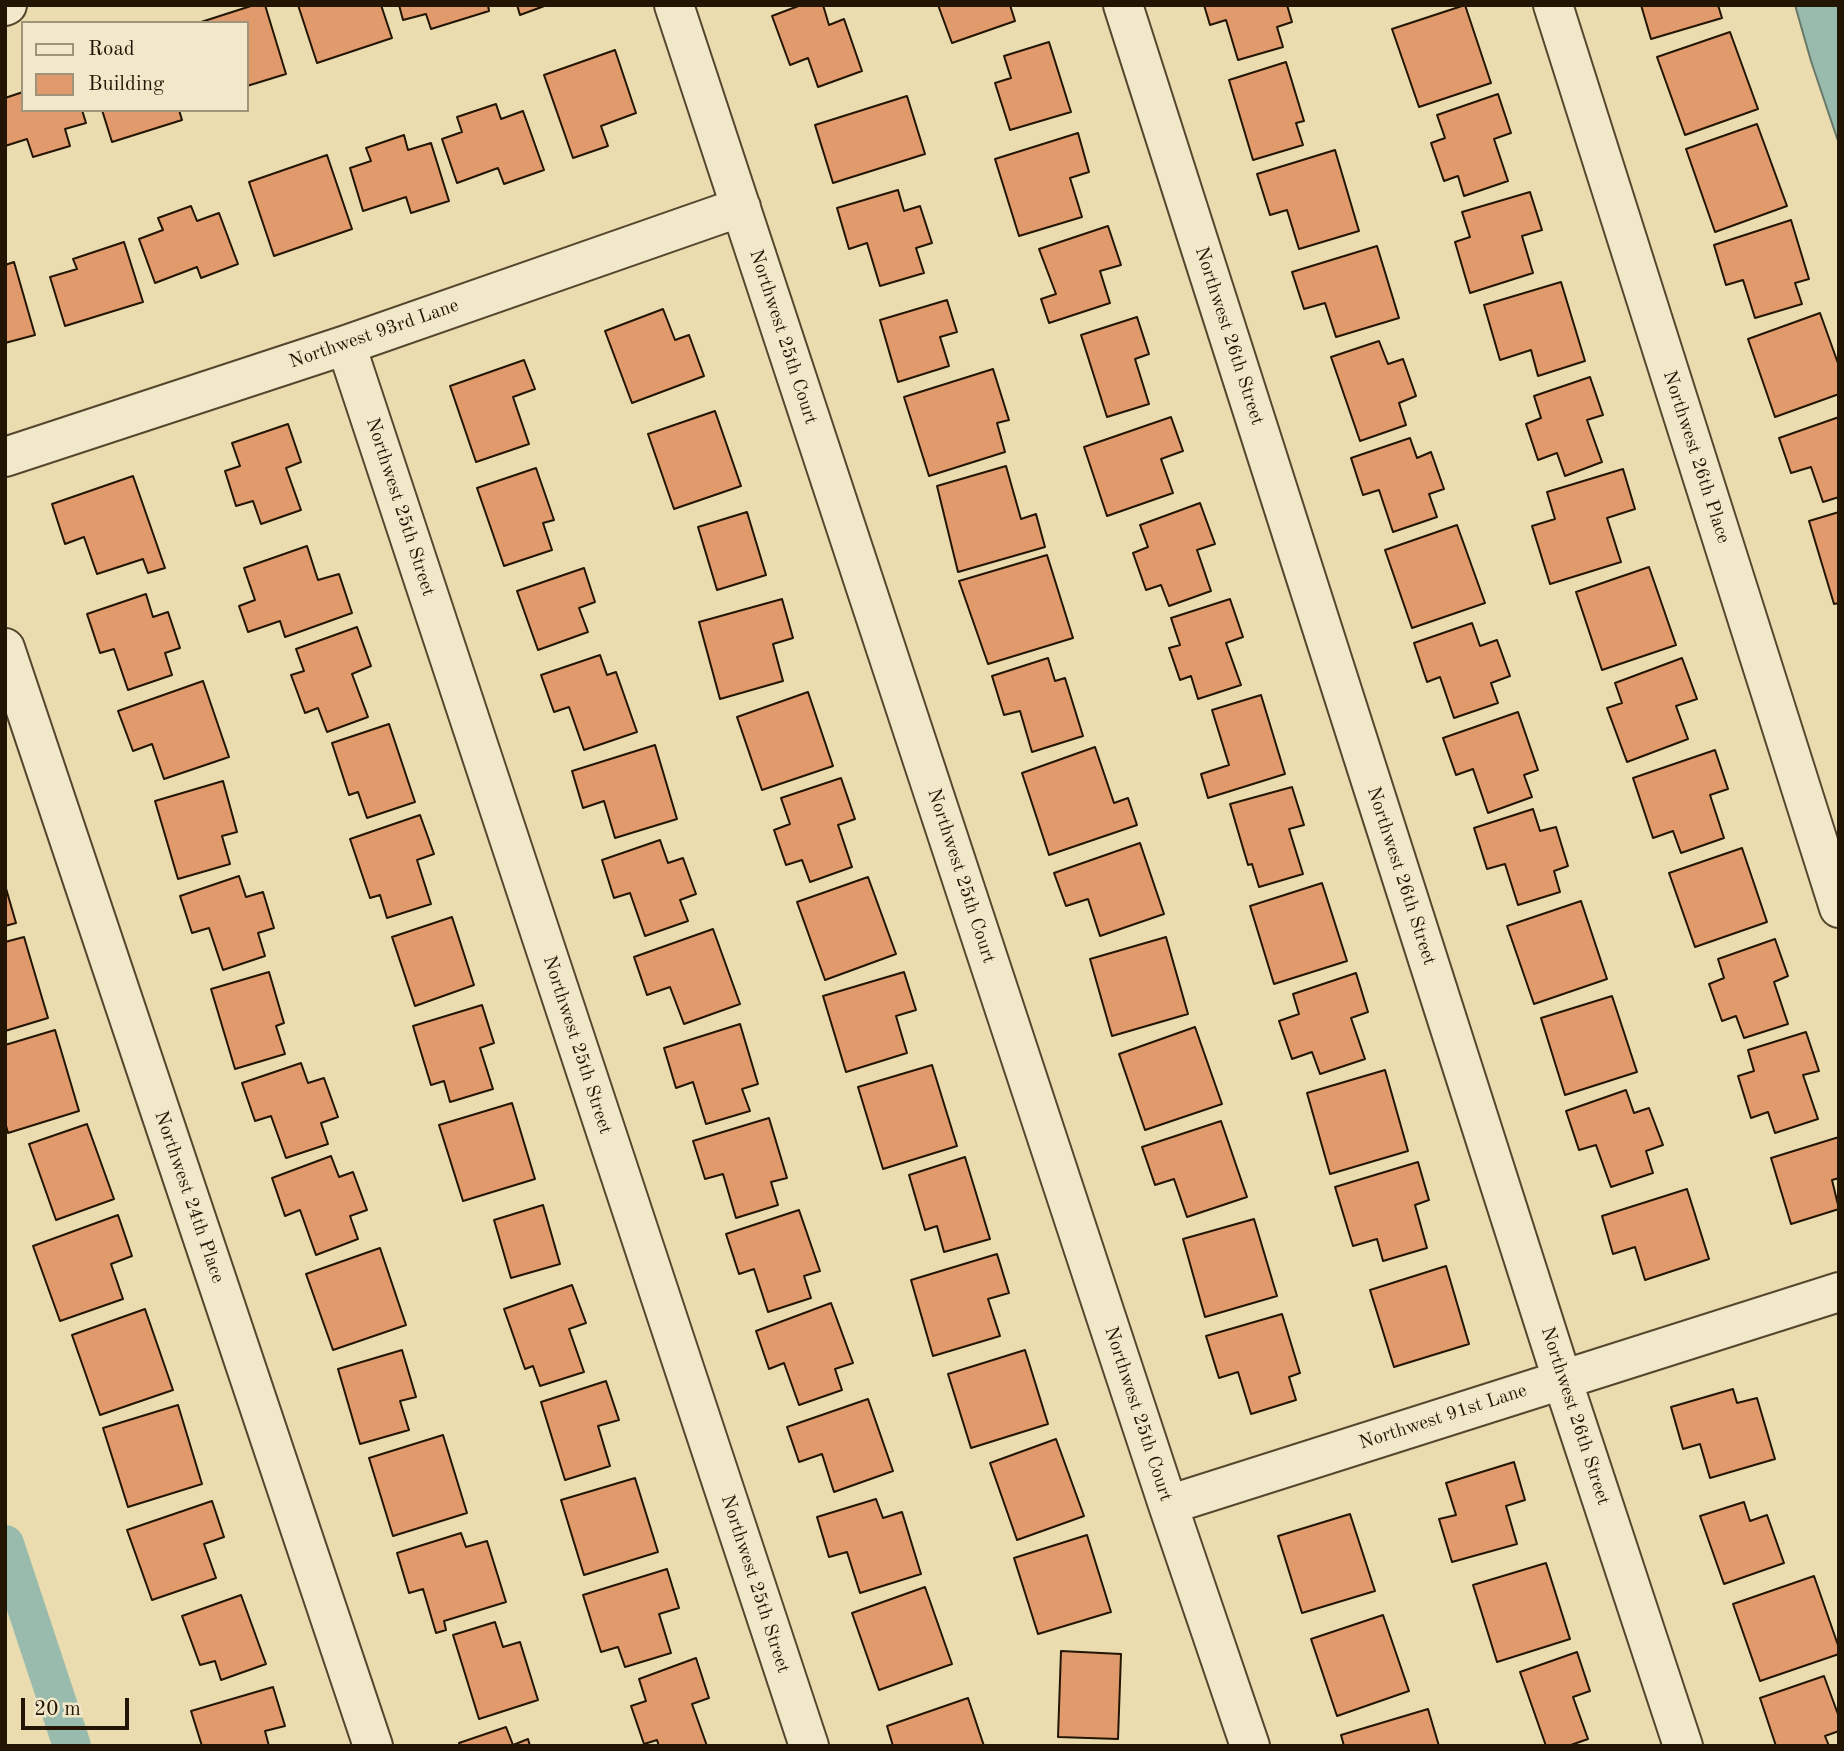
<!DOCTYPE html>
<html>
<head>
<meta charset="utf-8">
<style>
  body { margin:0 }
  #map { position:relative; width:1844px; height:1751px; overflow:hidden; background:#eadcae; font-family:"Old Standard TT",serif }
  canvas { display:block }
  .frame { position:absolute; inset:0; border:7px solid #231503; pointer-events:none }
  .legend { position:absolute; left:21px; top:21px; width:228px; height:91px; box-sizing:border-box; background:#f1e8ca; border:2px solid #9f947a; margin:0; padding:9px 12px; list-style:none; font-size:21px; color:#231503 }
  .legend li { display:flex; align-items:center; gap:14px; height:35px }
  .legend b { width:35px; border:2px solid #9f947a }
  .scale { position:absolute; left:21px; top:1698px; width:108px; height:32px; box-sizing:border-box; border:4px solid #231503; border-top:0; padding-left:9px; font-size:21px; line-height:24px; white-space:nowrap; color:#231503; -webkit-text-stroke:5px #f1e8ca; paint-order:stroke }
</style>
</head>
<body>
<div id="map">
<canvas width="1844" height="1751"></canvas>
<div class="frame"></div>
<ul class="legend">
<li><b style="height:9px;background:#f1e8ca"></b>Road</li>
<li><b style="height:19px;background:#e09a6b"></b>Building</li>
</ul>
<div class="scale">20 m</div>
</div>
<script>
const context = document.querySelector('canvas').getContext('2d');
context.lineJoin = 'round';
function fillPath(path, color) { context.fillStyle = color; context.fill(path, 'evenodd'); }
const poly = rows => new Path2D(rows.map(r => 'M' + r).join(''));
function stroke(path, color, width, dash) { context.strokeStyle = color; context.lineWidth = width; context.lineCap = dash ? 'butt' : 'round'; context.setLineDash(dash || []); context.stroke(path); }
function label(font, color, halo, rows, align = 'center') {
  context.font = font + ' "Old Standard TT",serif'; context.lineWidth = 5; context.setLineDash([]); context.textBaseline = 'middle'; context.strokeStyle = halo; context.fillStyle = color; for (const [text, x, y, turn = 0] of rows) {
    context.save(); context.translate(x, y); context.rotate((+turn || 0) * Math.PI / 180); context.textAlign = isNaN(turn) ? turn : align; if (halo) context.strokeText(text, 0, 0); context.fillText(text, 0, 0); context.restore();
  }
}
const water = poly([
  [1795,5,1839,5,1839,144,1811,61,1795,5]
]);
fillPath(water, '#98bbad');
stroke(water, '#697969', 2);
stroke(poly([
  [5,1544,72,1746]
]), '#98bbad', 38);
const building = poly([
  [254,5,265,5,286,74,247,86,247,23,198,23,254,5],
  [298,5,381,5,392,38,317,63,298,5],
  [399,5,488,5,489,11,431,29,426,14,403,20,399,5],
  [517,5,547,5,520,15,517,5],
  [801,5,823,5,829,25,844,19,862,71,818,87,808,58,790,65,772,16,801,5],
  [938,5,1010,5,1015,21,952,43,938,5],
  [1204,5,1287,5,1292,22,1277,27,1283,47,1238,60,1226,20,1210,25,1204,5],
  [1465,5,1491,83,1419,107,1392,29,1465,5],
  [1641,5,1718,5,1722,18,1651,39,1641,5],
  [1730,32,1758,109,1685,135,1657,57,1730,32],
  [1049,42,1071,112,1010,130,995,83,1011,78,1004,56,1049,42],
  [615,50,636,113,601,126,608,146,573,158,544,75,615,50],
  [1286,62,1304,121,1296,123,1303,145,1253,160,1229,80,1286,62],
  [23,92,23,110,82,110,86,123,65,129,70,146,33,157,27,139,5,146,5,98,23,92],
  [1498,94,1511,133,1494,139,1508,181,1464,196,1458,176,1444,181,1431,143,1445,138,1437,115,1498,94],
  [907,96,925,154,833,183,815,125,907,96],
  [496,104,501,119,523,111,544,170,504,184,498,168,457,183,442,139,462,132,457,117,496,104],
  [102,110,179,110,182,120,112,142,102,110],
  [1757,124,1787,206,1715,232,1686,149,1757,124],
  [1078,133,1089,172,1070,178,1082,217,1019,236,995,159,1078,133],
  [404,135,408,150,431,143,449,201,411,213,406,197,363,211,350,168,371,161,366,148,404,135],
  [1335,150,1359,231,1299,249,1287,210,1270,215,1257,174,1335,150],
  [327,155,352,229,274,256,249,182,327,155],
  [898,190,904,211,920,206,932,243,916,248,924,273,880,286,867,243,849,249,837,208,898,190],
  [1530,192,1542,230,1522,236,1533,273,1470,293,1455,242,1470,237,1462,212,1530,192],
  [191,206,197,221,219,213,238,264,201,278,197,267,155,283,139,239,163,230,158,218,191,206],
  [1791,220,1809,279,1795,283,1802,304,1755,318,1743,280,1726,285,1714,245,1791,220],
  [1108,226,1121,265,1100,271,1110,303,1049,323,1041,299,1056,294,1039,249,1108,226],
  [124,242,143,302,65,326,50,277,77,269,73,259,124,242],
  [1377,246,1399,318,1336,337,1325,303,1304,309,1292,272,1377,246],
  [14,262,35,335,5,343,5,265,14,262],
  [1561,282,1585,361,1538,376,1531,350,1500,360,1484,305,1561,282],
  [947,300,957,332,940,337,949,366,898,382,880,320,947,300],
  [663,309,675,340,689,335,704,376,632,403,605,331,663,309],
  [1820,313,1839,366,1839,394,1775,417,1748,339,1820,313],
  [1137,317,1149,354,1135,359,1149,404,1107,417,1081,335,1137,317],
  [1379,341,1388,364,1403,359,1416,396,1399,403,1406,425,1360,441,1331,357,1379,341],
  [524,360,535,389,513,397,529,444,476,462,450,386,524,360],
  [993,369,1009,420,997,423,1005,452,929,476,904,397,993,369],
  [1590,377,1603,415,1587,420,1602,462,1565,476,1557,453,1538,460,1526,424,1541,418,1534,396,1590,377],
  [715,411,741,486,674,509,648,434,715,411],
  [1171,417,1183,451,1161,459,1173,493,1107,516,1084,447,1171,417],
  [1839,417,1839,497,1823,502,1811,467,1791,473,1779,438,1839,417],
  [288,424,301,462,286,468,301,510,261,524,253,501,236,506,225,471,240,466,232,443,288,424],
  [1410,438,1417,458,1431,452,1444,489,1429,494,1437,517,1393,532,1379,490,1363,495,1351,458,1410,438],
  [1006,466,1021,519,1036,514,1045,547,958,572,937,486,1006,466],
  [536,468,554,520,543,523,552,550,504,566,477,488,536,468],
  [1623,469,1635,509,1607,518,1621,562,1550,584,1532,526,1555,519,1547,492,1623,469],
  [133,476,165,568,148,573,143,559,97,574,84,537,65,544,52,504,133,476],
  [1200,503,1215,544,1197,550,1211,591,1169,606,1161,585,1146,590,1133,553,1148,547,1140,525,1200,503],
  [747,512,766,575,717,590,698,527,747,512],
  [1839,512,1839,603,1834,604,1809,521,1839,512],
  [1457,525,1485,603,1412,628,1385,550,1457,525],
  [307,546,318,580,339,574,352,613,285,637,280,621,248,632,239,606,255,600,244,568,307,546],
  [1047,555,1073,638,988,664,959,581,1047,555],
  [1649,567,1676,645,1602,670,1576,592,1649,567],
  [584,568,595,602,579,608,588,632,538,650,517,591,584,568],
  [146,594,153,617,168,612,180,648,165,653,172,675,128,690,114,649,100,653,87,614,146,594],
  [782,599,793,638,773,644,783,681,720,699,699,622,782,599],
  [1230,599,1243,637,1226,643,1241,685,1198,699,1191,676,1180,680,1169,648,1180,645,1171,618,1230,599],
  [1472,623,1480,646,1497,640,1510,676,1491,683,1498,703,1454,718,1440,677,1427,682,1414,643,1472,623],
  [357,627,371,666,352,674,368,717,327,732,318,708,305,713,291,675,304,671,296,649,357,627],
  [600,655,607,675,616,672,637,732,584,750,569,707,554,712,541,675,600,655],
  [1048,658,1055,681,1065,678,1083,736,1032,752,1020,711,1004,715,992,676,1048,658],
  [1682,658,1697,699,1676,706,1688,739,1627,762,1607,708,1622,703,1615,683,1682,658],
  [203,681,229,757,164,779,152,744,133,751,118,711,203,681],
  [808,692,833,766,762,790,737,717,808,692],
  [1261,695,1285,774,1208,798,1201,774,1229,765,1212,710,1261,695],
  [1518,712,1538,770,1524,775,1532,797,1488,813,1473,769,1456,775,1443,738,1518,712],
  [389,724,415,802,367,818,358,792,349,795,332,743,389,724],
  [655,745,677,819,615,838,604,801,583,808,572,771,655,745],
  [1095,747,1114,803,1128,798,1137,825,1049,855,1022,773,1095,747],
  [1715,750,1728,789,1710,795,1724,838,1681,853,1673,831,1653,838,1633,778,1715,750],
  [841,778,855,819,838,825,852,867,810,882,802,860,786,865,774,830,790,824,781,798,841,778],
  [223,781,237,832,222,836,230,864,178,879,155,801,223,781],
  [1292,787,1304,825,1289,829,1303,874,1259,887,1252,864,1248,865,1230,804,1292,787],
  [1533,809,1540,831,1556,827,1568,866,1554,871,1560,892,1518,905,1505,864,1487,869,1474,828,1533,809],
  [420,815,434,854,417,860,431,904,387,918,380,895,370,898,350,839,420,815],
  [660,840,668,863,683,858,696,894,680,900,688,921,645,936,630,893,614,898,602,860,660,840],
  [1140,843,1164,914,1100,936,1088,899,1066,906,1054,873,1140,843],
  [1742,848,1767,922,1695,947,1669,873,1742,848],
  [239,876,246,897,263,892,274,928,258,933,265,956,223,970,209,928,192,933,180,896,239,876],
  [868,877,896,954,825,980,797,902,868,877],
  [1322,883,1347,961,1274,984,1250,906,1322,883],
  [5,885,16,923,5,926,5,885],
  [1581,901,1607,979,1534,1004,1507,926,1581,901],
  [452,917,474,985,415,1006,392,937,452,917],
  [713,929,740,1004,684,1024,670,987,647,995,634,957,713,929],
  [24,937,48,1018,5,1031,5,942,24,937],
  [1166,937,1188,1014,1112,1036,1090,959,1166,937],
  [1775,939,1788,976,1774,982,1788,1024,1744,1038,1736,1016,1722,1021,1709,984,1724,978,1718,959,1775,939],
  [269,972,284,1023,276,1026,285,1054,235,1069,211,989,269,972],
  [904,972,916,1010,896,1016,907,1053,846,1072,823,996,904,972],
  [1356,973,1368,1012,1351,1018,1365,1059,1320,1074,1312,1052,1292,1059,1279,1021,1299,1014,1293,994,1356,973],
  [1612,996,1637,1072,1565,1095,1541,1018,1612,996],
  [482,1005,494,1043,480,1048,493,1089,450,1102,444,1081,431,1085,413,1026,482,1005],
  [740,1024,758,1084,742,1089,750,1111,706,1124,693,1082,676,1088,664,1048,740,1024],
  [1195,1027,1222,1104,1145,1130,1119,1054,1195,1027],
  [55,1030,79,1111,8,1133,5,1122,5,1045,55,1030],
  [1806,1032,1819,1071,1803,1075,1818,1119,1775,1133,1768,1112,1751,1118,1738,1076,1754,1071,1748,1050,1806,1032],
  [301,1063,308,1083,324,1078,338,1117,321,1123,328,1144,286,1158,271,1116,255,1121,242,1083,301,1063],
  [932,1065,957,1146,883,1169,858,1087,932,1065],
  [1385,1070,1408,1151,1330,1174,1307,1093,1385,1070],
  [1626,1090,1634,1113,1649,1108,1663,1145,1646,1151,1653,1173,1611,1187,1596,1145,1579,1150,1566,1111,1626,1090],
  [512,1103,535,1179,463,1201,439,1125,512,1103],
  [769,1118,787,1178,771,1182,778,1205,736,1218,723,1174,705,1179,693,1141,769,1118],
  [1221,1121,1247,1197,1187,1217,1174,1179,1155,1185,1142,1147,1221,1121],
  [87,1124,114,1199,56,1220,29,1144,87,1124],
  [1839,1137,1839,1178,1832,1180,1839,1209,1791,1224,1771,1158,1839,1137],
  [331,1156,339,1177,353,1172,367,1210,350,1216,358,1239,316,1255,300,1210,285,1216,272,1178,331,1156],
  [965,1157,990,1239,944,1252,937,1226,925,1230,909,1175,965,1157],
  [1418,1162,1429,1200,1415,1205,1427,1248,1383,1261,1377,1239,1353,1246,1335,1187,1418,1162],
  [1687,1189,1709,1259,1645,1280,1635,1247,1613,1254,1602,1216,1687,1189],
  [543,1205,560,1264,511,1278,494,1220,543,1205],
  [799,1210,820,1271,804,1276,811,1298,768,1312,754,1269,739,1274,726,1234,799,1210],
  [118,1215,132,1256,111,1264,123,1299,60,1321,33,1246,118,1215],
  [1254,1219,1277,1296,1205,1317,1183,1239,1254,1219],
  [380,1248,406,1325,333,1350,306,1274,380,1248],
  [997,1254,1009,1293,988,1299,1000,1336,933,1356,911,1280,997,1254],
  [1446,1266,1469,1344,1394,1367,1370,1290,1446,1266],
  [572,1285,586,1323,569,1329,584,1372,540,1386,533,1366,525,1369,504,1309,572,1285],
  [831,1303,853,1363,835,1369,842,1390,799,1405,784,1363,769,1369,756,1331,831,1303],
  [145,1309,173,1390,100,1415,72,1335,145,1309],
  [1282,1314,1300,1373,1289,1377,1296,1400,1251,1414,1238,1372,1219,1378,1206,1336,1282,1314],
  [402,1350,416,1397,400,1401,409,1430,360,1444,338,1369,402,1350],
  [1025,1350,1048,1424,971,1448,948,1374,1025,1350],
  [606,1381,619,1420,598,1426,610,1466,565,1480,541,1402,606,1381],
  [1733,1389,1737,1403,1757,1398,1775,1459,1710,1478,1700,1444,1683,1449,1671,1407,1733,1389],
  [868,1399,893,1471,834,1492,822,1454,799,1462,787,1427,868,1399],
  [178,1405,202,1484,128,1507,103,1428,178,1405],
  [443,1435,467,1513,393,1536,369,1458,443,1435],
  [1056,1439,1084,1516,1017,1540,990,1463,1056,1439],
  [1514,1462,1525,1500,1506,1506,1517,1544,1452,1562,1439,1519,1456,1515,1446,1483,1514,1462],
  [635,1478,658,1552,584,1575,561,1500,635,1478],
  [876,1499,883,1518,902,1512,921,1574,860,1593,847,1552,829,1557,817,1517,876,1499],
  [212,1501,224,1537,204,1544,216,1578,152,1600,127,1530,212,1501],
  [1744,1502,1750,1521,1767,1515,1784,1563,1724,1584,1700,1516,1744,1502],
  [1350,1514,1375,1591,1302,1613,1278,1536,1350,1514],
  [461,1533,466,1547,487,1541,506,1602,444,1621,446,1630,436,1633,423,1589,409,1593,397,1553,461,1533],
  [1087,1535,1111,1612,1038,1634,1014,1558,1087,1535],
  [1546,1563,1570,1639,1497,1662,1473,1585,1546,1563],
  [667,1569,679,1608,659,1614,671,1653,625,1667,618,1647,601,1652,583,1595,667,1569],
  [1814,1576,1839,1648,1839,1654,1760,1681,1733,1604,1814,1576],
  [925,1587,952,1664,879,1690,852,1613,925,1587],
  [241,1595,266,1664,221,1680,215,1661,200,1665,182,1616,241,1595],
  [1383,1615,1409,1691,1337,1716,1311,1639,1383,1615],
  [495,1622,503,1647,520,1642,538,1700,479,1719,453,1635,495,1622],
  [1061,1651,1121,1654,1118,1739,1058,1737,1061,1651],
  [1577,1652,1590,1691,1573,1697,1588,1739,1568,1746,1546,1746,1520,1672,1577,1652],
  [696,1658,709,1698,692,1704,707,1746,659,1746,657,1740,644,1744,631,1706,646,1701,639,1679,696,1658],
  [1824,1676,1839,1717,1839,1731,1825,1736,1829,1746,1776,1746,1760,1698,1824,1676],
  [273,1687,285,1726,265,1731,269,1746,202,1746,191,1711,273,1687],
  [968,1698,984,1746,893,1746,887,1726,968,1698],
  [1428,1709,1439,1746,1344,1746,1341,1735,1428,1709],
  [506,1727,513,1745,528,1739,530,1746,460,1746,459,1743,506,1727]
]);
fillPath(building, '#e09a6b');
stroke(building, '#231503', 2);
const street = poly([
  [674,5,1168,1505,1250,1746],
  [1123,5,1562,1379,1683,1746],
  [1553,5,1839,908],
  [5,6,7,5],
  [346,345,809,1746],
  [5,457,346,345,741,207],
  [5,648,373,1746],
  [1168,1505,1839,1292]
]);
stroke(street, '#55472e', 42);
stroke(street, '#f1e8ca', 38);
label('19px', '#231503', '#f1e8ca', [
  ["Northwest 93rd Lane",374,334,-19],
  ["Northwest 26th Street",1229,336,72],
  ["Northwest 25th Court",783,337,72],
  ["Northwest 26th Place",1696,457,72],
  ["Northwest 25th Street",400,507,72],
  ["Northwest 25th Court",961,876,72],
  ["Northwest 26th Street",1401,876,72],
  ["Northwest 25th Street",577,1045,72],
  ["Northwest 24th Place",189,1197,71],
  ["Northwest 25th Court",1138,1414,72],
  ["Northwest 26th Street",1575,1416,72],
  ["Northwest 91st Lane",1443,1417,-18],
  ["Northwest 25th Street",755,1584,72]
]);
</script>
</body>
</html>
